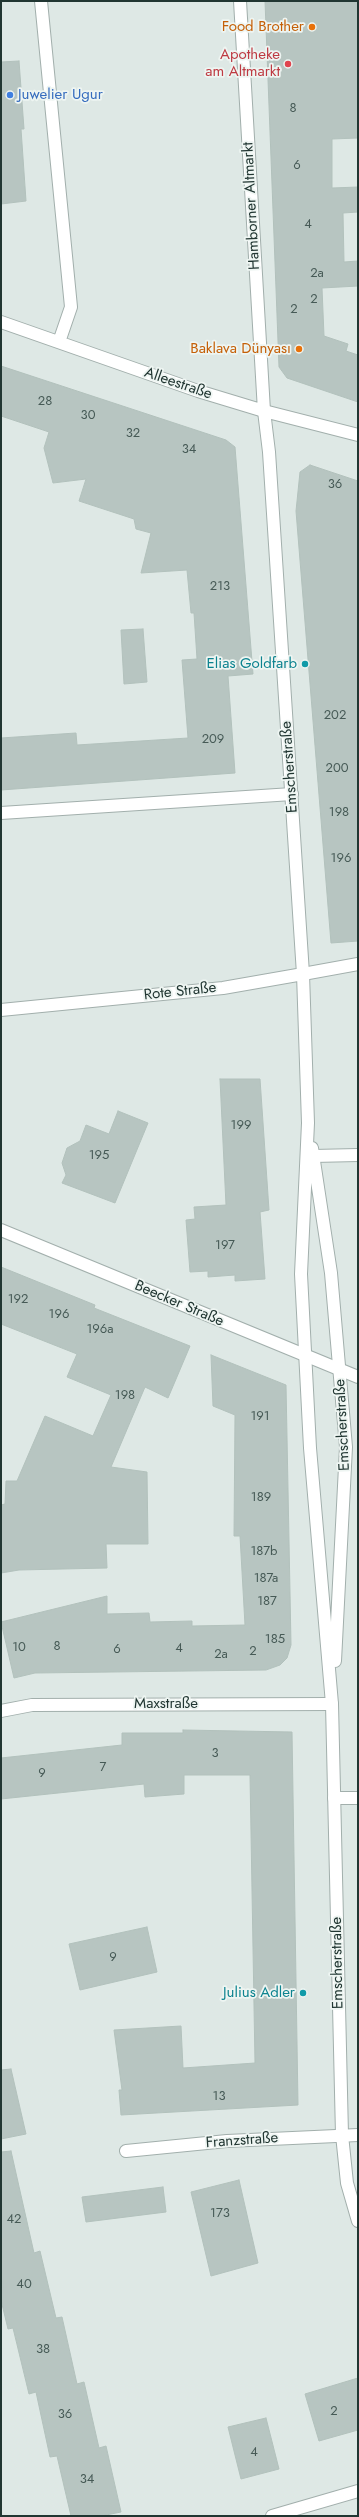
<!DOCTYPE html>
<html>
<head>
<meta charset="utf-8">
<style>
  body { margin:0 }
  #map { position:relative; width:359px; height:2517px; overflow:hidden; background:#dee8e5; font-family:Jost,sans-serif }
  canvas { display:block }
  .frame { position:absolute; inset:0; border:2px solid #213632; pointer-events:none }
</style>
</head>
<body>
<div id="map">
<canvas width="359" height="2517"></canvas>
<div class="frame"></div>
</div>
<script>
const context = document.querySelector('canvas').getContext('2d');
context.lineJoin = 'round';
function fillPath(path, color) { context.fillStyle = color; context.fill(path, 'evenodd'); }
const poly = rows => new Path2D(rows.map(r => 'M' + r).join(''));
function stroke(path, color, width, dash) { context.strokeStyle = color; context.lineWidth = width; context.lineCap = dash ? 'butt' : 'round'; context.setLineDash(dash || []); context.stroke(path); }
function label(font, color, halo, rows, align = 'center') {
  context.font = font + ' Jost,sans-serif'; context.lineWidth = 3.5; context.setLineDash([]); context.textBaseline = 'middle'; context.strokeStyle = halo; context.fillStyle = color; for (const [text, x, y, turn = 0] of rows) {
    context.save(); context.translate(x, y); context.rotate((+turn || 0) * Math.PI / 180); context.textAlign = isNaN(turn) ? turn : align; if (halo) context.strokeText(text, 0, 0); context.fillText(text, 0, 0); context.restore();
  }
}
const building = poly([
  [265,1,358,1,358,138,332,139,332,188,358,187,358,212,343,213,344,262,358,261,358,286,322,288,324,336,348,344,346,351,358,355,358,402,287,378,279,367,265,1],
  [19,61,24,129,21,129,26,201,1,204,1,62,19,61],
  [1,366,226,440,235,447,253,674,228,676,235,773,1,790,1,738,76,733,77,745,188,738,182,660,197,659,194,613,191,613,187,570,141,573,151,533,136,529,134,519,79,501,86,479,53,483,44,448,49,432,1,416,1,366],
  [310,465,358,481,358,941,331,943,296,511,300,472,310,465],
  [143,629,147,682,124,684,121,630,143,629],
  [220,1079,260,1079,269,1210,260,1212,265,1279,235,1281,235,1275,208,1277,208,1271,190,1272,186,1220,195,1219,194,1207,226,1205,220,1079],
  [118,1111,148,1123,115,1203,62,1183,66,1175,62,1163,67,1148,80,1141,86,1125,109,1134,118,1111],
  [1,1267,95,1305,94,1308,190,1346,168,1398,145,1387,111,1467,147,1472,148,1544,106,1544,107,1568,19,1570,1,1573,1,1505,5,1504,6,1481,17,1481,45,1416,93,1436,111,1395,67,1377,77,1354,1,1324,1,1267],
  [211,1355,286,1385,291,1645,287,1658,280,1665,266,1670,35,1673,14,1678,1,1622,107,1596,107,1614,149,1613,150,1622,192,1621,192,1626,245,1625,240,1536,234,1536,235,1415,213,1406,211,1355],
  [183,1730,292,1732,298,2105,121,2115,119,2090,122,2090,114,2030,181,2026,183,2068,255,2063,250,1775,184,1775,184,1794,145,1797,144,1784,1,1799,1,1758,122,1745,122,1733,183,1733,183,1730],
  [147,1927,157,1972,80,1990,69,1944,147,1927],
  [11,2069,26,2134,1,2139,1,2070,11,2069],
  [11,2151,34,2253,40,2251,56,2318,62,2317,77,2384,84,2382,99,2448,106,2446,121,2512,101,2516,71,2516,57,2456,50,2457,36,2392,29,2394,13,2328,8,2329,1,2300,1,2152,11,2151],
  [239,2180,258,2263,211,2276,191,2192,239,2180],
  [163,2187,166,2212,86,2222,82,2197,163,2187],
  [358,2378,358,2430,319,2441,305,2394,358,2378],
  [266,2418,279,2469,241,2479,228,2427,266,2418]
]);
fillPath(building, '#b7c5c1');
stroke(building, '#b2c1bc', 1);
const service = poly([
  [313,1156,358,1155],
  [334,1798,358,1798]
]);
const minor = poly([
  [41,1,71,307,59,342],
  [1,322,198,391,264,411,240,1],
  [1,813,292,794],
  [303,974,358,964],
  [1,1230,358,1377],
  [1,1711,32,1705,332,1704],
  [126,2151,227,2141,358,2135],
  [272,2516,358,2491]
]);
const tertiary = poly([
  [358,435,264,411,269,452,303,974,308,1123,301,1274,310,1448,332,1704,342,2135,347,2183,358,2221],
  [1,1010,223,988,303,974],
  [312,1148,331,1273,346,1447,335,1661]
]);
stroke(service, '#a2afac', 14);
stroke(minor, '#a2afac', 14);
stroke(tertiary, '#a2afac', 14);
stroke(service, '#fff', 12);
stroke(minor, '#fff', 12);
stroke(tertiary, '#fff', 12);
for (const [x, y, r, color] of [
  [312,27,4,"#e8710a"],
  [288,64,4,"#e0444e"],
  [10,95,4,"#3f7fe0"],
  [299,349,4,"#e8710a"],
  [305,664,4,"#0f9aa8"],
  [303,1993,4,"#0f9aa8"]
]) { const dot = new Path2D(); dot.arc(x, y, r, 0, 2 * Math.PI); context.fillStyle = color; context.fill(dot); stroke(dot, '#eef5f2', 1.5); }
label('13px', '#465a56', null, [
  ["8",293,109],
  ["6",297,166],
  ["4",308,225],
  ["2a",317,274],
  ["2",314,300],
  ["2",294,310],
  ["28",45,402],
  ["30",88,416],
  ["32",133,434],
  ["34",189,450],
  ["36",335,485],
  ["213",220,587],
  ["202",335,716],
  ["209",213,740],
  ["200",337,769],
  ["198",339,813],
  ["196",341,859],
  ["199",241,1126],
  ["195",99,1156],
  ["197",225,1246],
  ["192",18,1300],
  ["196",59,1315],
  ["196a",100,1330],
  ["198",125,1396],
  ["191",260,1417],
  ["189",261,1498],
  ["187b",264,1552],
  ["187a",266,1579],
  ["187",267,1602],
  ["185",275,1640],
  ["8",57,1647],
  ["10",19,1648],
  ["4",179,1649],
  ["6",117,1650],
  ["2",253,1652],
  ["2a",221,1655],
  ["3",215,1754],
  ["7",103,1768],
  ["9",42,1774],
  ["9",113,1958],
  ["13",219,2097],
  ["173",220,2214],
  ["42",14,2220],
  ["40",24,2285],
  ["38",43,2350],
  ["2",334,2412],
  ["36",65,2415],
  ["4",254,2453],
  ["34",87,2480]
]);
label('15px', '#c56008', '#eef5f2', [
  ["Food Brother",304,27],
  ["Baklava Dünyası",291,349]
], 'right');
label('15px', '#be3a42', '#eef5f2', [
  ["Apotheke",280,55],
  ["am Altmarkt",280,72]
], 'right');
label('15px', '#366cbe', '#eef5f2', [
  ["Juwelier Ugur",18,95]
], 'left');
label('15px', '#213632', '#eef5f2', [
  ["Hamborner Altmarkt",252,206,-93],
  ["Alleestraße",178,384,19],
  ["Emscherstraße",290,767,-94],
  ["Rote Straße",180,992,-6],
  ["Beecker Straße",179,1304,23],
  ["Emscherstraße",343,1425,-93],
  ["Maxstraße",166,1704],
  ["Emscherstraße",338,1963,-91],
  ["Franzstraße",242,2141,-4]
]);
label('15px', '#0d838f', '#eef5f2', [
  ["Elias Goldfarb",297,664],
  ["Julius Adler",295,1993]
], 'right');
</script>
</body>
</html>
